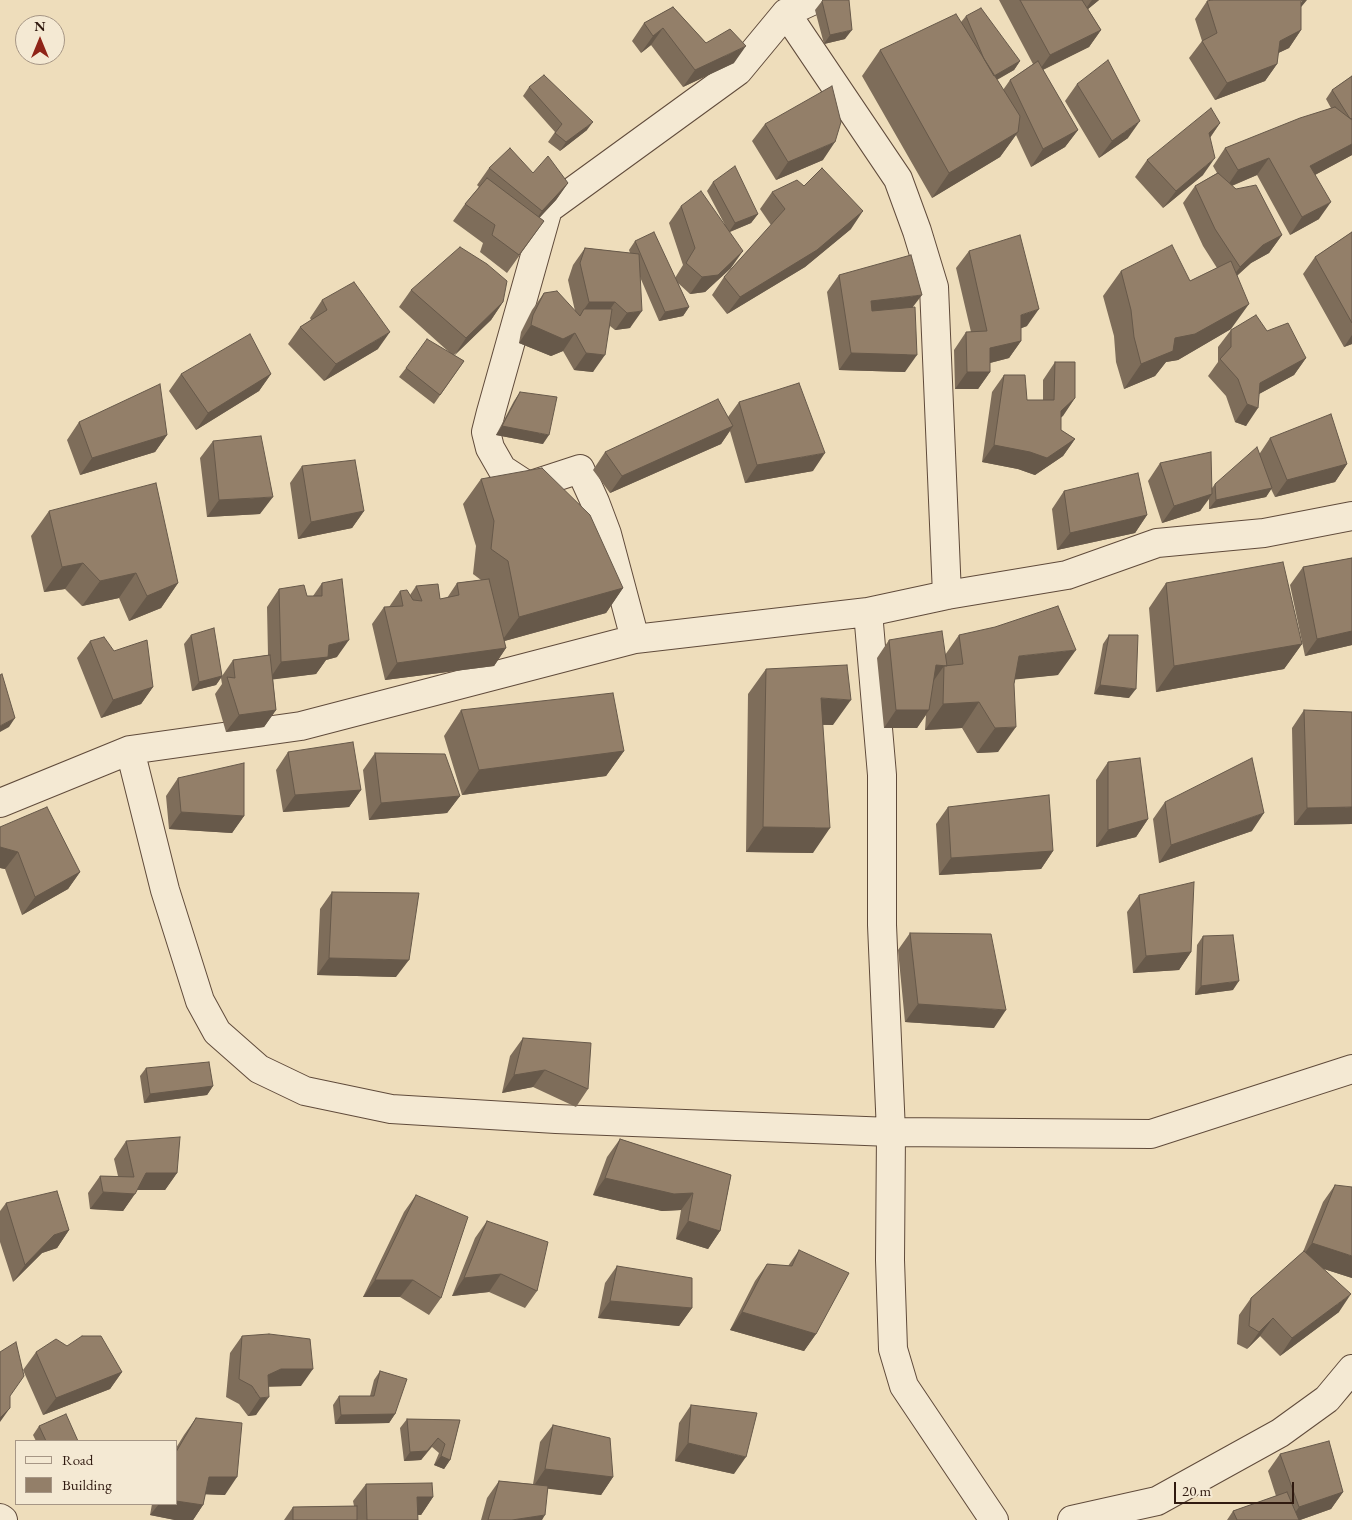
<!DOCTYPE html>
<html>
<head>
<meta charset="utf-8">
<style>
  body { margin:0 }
  #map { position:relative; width:1352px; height:1520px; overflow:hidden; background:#edb; font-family:"EB Garamond",serif }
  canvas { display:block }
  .legend { position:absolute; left:15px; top:1440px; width:162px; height:65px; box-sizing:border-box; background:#f4e9d3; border:1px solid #a69685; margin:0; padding:6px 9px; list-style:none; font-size:15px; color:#301a10 }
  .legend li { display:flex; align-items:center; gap:10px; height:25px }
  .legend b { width:25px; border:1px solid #a69685 }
  .north { position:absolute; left:15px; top:15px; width:50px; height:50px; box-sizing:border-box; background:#f4e9d3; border:1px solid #a69685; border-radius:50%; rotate:0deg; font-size:14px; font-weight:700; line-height:20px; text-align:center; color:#301a10 }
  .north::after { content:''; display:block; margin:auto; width:18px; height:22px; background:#8f2418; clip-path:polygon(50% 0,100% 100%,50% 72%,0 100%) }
  .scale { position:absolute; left:1174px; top:1482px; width:120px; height:22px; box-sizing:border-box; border:2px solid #301a10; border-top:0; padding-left:6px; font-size:15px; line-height:18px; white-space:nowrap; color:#301a10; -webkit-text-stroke:4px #f4e9d3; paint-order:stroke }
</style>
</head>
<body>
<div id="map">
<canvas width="1352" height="1520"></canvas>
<ul class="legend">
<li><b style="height:6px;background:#f4e9d3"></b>Road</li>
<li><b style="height:14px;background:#937f69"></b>Building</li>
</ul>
<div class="north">N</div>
<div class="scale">20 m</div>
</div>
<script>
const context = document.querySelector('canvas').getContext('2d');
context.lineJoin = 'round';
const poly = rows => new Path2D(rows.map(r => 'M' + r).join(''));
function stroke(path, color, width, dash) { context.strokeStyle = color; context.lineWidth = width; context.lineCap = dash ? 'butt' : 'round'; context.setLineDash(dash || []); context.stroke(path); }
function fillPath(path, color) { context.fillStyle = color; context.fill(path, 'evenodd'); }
const minor = poly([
  [786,13,898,179,917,231,934,287,947,595],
  [868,612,882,775,882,925,891,1132,890,1260,893,1349,904,1386,994,1520],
  [635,639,607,534,595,502,580,469,528,486,502,469,490,448,486,432,491,412,548,209,738,71,786,13,814,0],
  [130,750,165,890,200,1001,217,1032,259,1069,305,1091,391,1109,556,1119,891,1132,1151,1134,1352,1069],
  [0,803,130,750,301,726,635,639,868,612,947,595,1067,575,1157,543,1264,533,1352,516],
  [0,1518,3,1520],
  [1072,1520,1157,1501,1280,1433,1327,1399,1352,1369]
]);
stroke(minor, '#604b3b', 30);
stroke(minor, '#f4e9d3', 28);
fillPath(poly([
  [999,0,1099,0,1088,9,1101,30,1089,47,1043,70,1078,130,1065,147,1031,167,1016,135,1000,157,932,198,862,76,880,50,961,22,966,16,1020,61,1014,70,997,80,1003,90,1010,80,1033,64],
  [822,1,845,39,824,44,815,10],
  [1207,1,1301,7,1301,30,1289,48,1278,53,1277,64,1265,81,1215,100,1189,58,1202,41,1195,19],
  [673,7,706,43,734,63,683,87,651,45,641,53,632,41,644,23],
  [1352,76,1352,155,1315,175,1319,219,1290,235,1257,175,1232,186,1282,235,1269,253,1251,263,1237,276,1231,329,1178,360,1166,362,1155,376,1124,389,1116,362,1114,336,1103,296,1121,271,1190,281,1217,268,1203,246,1183,203,1195,186,1217,173,1213,166,1225,148,1331,108,1326,99,1332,90],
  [1077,84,1128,138,1099,158,1065,101],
  [529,87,587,130,560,151,548,142,555,132,523,96],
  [1220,123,1210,138,1203,175,1163,208,1135,177,1147,160],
  [765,124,823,160,776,180,752,141],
  [489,168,533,173,568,183,556,200,539,218,544,221,507,273,480,252,483,243,453,221,465,204,479,187,477,185],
  [713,182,758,214,751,223,730,232,731,268,705,292,690,294,678,283,689,307,683,316,659,321,640,277,630,328,615,330,610,326,593,372,574,370,563,351,551,356,519,343,521,332,532,310,544,293,575,311,568,280,573,265,585,248,630,253,629,250,635,241,675,278,683,265,669,223,681,206,725,225,707,191],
  [772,192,851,229,805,267,727,314,712,295,724,277,771,225,760,209],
  [1352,232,1352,344,1344,347,1303,274,1315,257],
  [969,251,1027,326,1021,328,1021,341,1009,358,990,363,990,372,978,389,955,389,954,350,966,332,971,332,956,268],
  [839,275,913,307,905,372,839,370,827,292],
  [411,290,503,302,491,320,454,355,464,361,434,404,399,377,406,368,450,353,399,307],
  [322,300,378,349,324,381,288,344,300,327,311,320,310,318],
  [1231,330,1267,331,1306,358,1294,375,1259,394,1246,426,1235,422,1226,396,1208,376,1218,362,1218,347],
  [1055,362,1075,398,1061,417,1061,430,1075,439,1063,456,1035,475,1018,469,982,462,992,392,1004,375,1027,400,1043,400,1043,380],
  [181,374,271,374,259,391,196,430,169,391],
  [520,392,543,444,496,435,514,401],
  [739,402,813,471,745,483,730,431,721,444,610,493,593,470,605,452,728,417],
  [79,422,167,435,155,452,80,475,67,440],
  [1270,438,1347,464,1335,482,1275,497,1271,489,1266,497,1209,509,1209,499,1200,511,1162,523,1148,481,1160,463,1212,488,1215,484,1260,453],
  [213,441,260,514,207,517,200,458],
  [302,466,364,511,352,528,298,539,290,483],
  [481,479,623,588,606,613,504,641,506,648,494,666,385,680,372,624,384,607,389,607,400,591,410,595,416,586,440,599,447,598,457,583,481,580,473,574,476,546,463,504],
  [1064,491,1147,515,1135,533,1057,550,1052,509],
  [49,511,178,583,161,608,129,621,119,598,82,606,65,589,44,592,31,536],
  [1352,558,1352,645,1305,656,1290,585,1303,567],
  [322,583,337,657,326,660,316,674,273,679,276,710,264,727,226,732,215,694,222,684,221,678,216,685,192,691,184,644,191,635,222,676,233,660,268,655,267,607,279,589,307,596,313,596],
  [1166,583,1302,644,1284,669,1156,692,1149,608],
  [959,635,1058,675,1015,679,998,752,977,753,962,728,925,730,926,715,917,728,884,728,877,658,889,640,945,655],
  [1109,635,1129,698,1094,694,1103,644],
  [90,641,114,651,153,687,141,704,101,718,77,658],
  [766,669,833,725,823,725,813,853,746,852,748,694],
  [461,710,624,751,606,776,462,795,444,736],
  [1304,710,1352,824,1294,825,1292,728],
  [288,752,361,790,349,807,283,812,276,770],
  [375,753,460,796,447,813,369,820,363,770],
  [1108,762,1148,819,1136,837,1096,847,1096,780],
  [178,778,244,816,232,833,169,829,166,796],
  [1165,802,1252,831,1159,863,1153,819],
  [948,807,1053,851,1041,869,939,875,936,824],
  [0,827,80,872,68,889,22,915,5,869,0,868],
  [332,892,396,977,317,975,320,909],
  [1139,895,1191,952,1179,970,1133,973,1127,912],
  [910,933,994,1028,905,1022,898,950],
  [1203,936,1233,990,1195,995,1197,945],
  [523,1038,588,1089,576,1107,533,1087,502,1093,510,1056],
  [146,1068,213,1086,207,1095,144,1103,140,1076],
  [620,1139,731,1175,720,1231,708,1249,676,1239,681,1210,662,1211,593,1195,607,1157],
  [126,1141,177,1173,165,1190,137,1190,123,1211,90,1209,88,1193,100,1176,118,1176,114,1159],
  [1335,1185,1352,1278,1324,1269,1339,1312,1280,1356,1260,1336,1247,1349,1237,1344,1239,1315,1251,1298,1303,1252,1323,1202],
  [416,1195,441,1298,429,1315,400,1297,363,1297,404,1212],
  [6,1203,69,1230,57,1248,42,1253,13,1282,0,1242,0,1211],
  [487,1221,537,1291,525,1308,489,1292,452,1296,475,1238],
  [799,1250,816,1334,804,1351,730,1330,755,1281,767,1264,788,1266],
  [617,1266,692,1308,679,1326,598,1318,605,1283],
  [242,1336,301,1386,268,1387,256,1415,248,1416,239,1404,226,1397,230,1353],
  [67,1346,122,1372,110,1389,43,1415,23,1370,36,1352],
  [380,1371,395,1414,389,1423,335,1424,333,1405,339,1396,370,1396,374,1380],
  [691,1405,734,1474,675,1461,679,1423],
  [196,1418,225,1495,205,1494,203,1505,193,1520,175,1520,150,1515,152,1504,176,1504,176,1448,184,1435],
  [407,1419,460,1420,450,1460,444,1469,434,1465,439,1453,432,1447,421,1460,404,1461,400,1428],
  [553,1425,613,1477,601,1495,548,1488,542,1520,481,1520,487,1498,499,1481,533,1484,540,1442],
  [39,1426,78,1441,36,1441,33,1435],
  [1280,1454,1343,1492,1331,1509,1300,1520,1227,1520,1233,1511,1276,1496,1268,1471],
  [366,1484,433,1497,421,1515,418,1515,418,1520,284,1520,293,1507,354,1506,353,1501]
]), '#7e6d5a');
fillPath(poly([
  [1092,0,1099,0,1082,14],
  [1303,0,1307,0,1302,6,1289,19],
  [663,28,651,45,641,53,653,36],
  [852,30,845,39,824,44,830,35],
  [1101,30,1089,47,1038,72,1050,55],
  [1301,30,1289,48,1268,58,1280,41],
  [746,46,734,63,683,87,695,70],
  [1020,61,1014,70,985,86,992,77],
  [1277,64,1265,81,1215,100,1227,83],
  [1140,121,1128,138,1099,158,1112,141],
  [593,122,587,130,560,151,566,142],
  [1220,123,1208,140,1209,133],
  [1078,130,1065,147,1031,167,1043,149],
  [1018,132,1000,157,932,198,949,173],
  [835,142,823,160,776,180,788,162],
  [1352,144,1352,155,1298,184,1310,166],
  [1215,158,1203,175,1163,208,1176,191],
  [1269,158,1257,175,1226,188,1238,170],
  [568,183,556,200,530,228,542,211],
  [1331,202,1319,219,1290,235,1302,217],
  [863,211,851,229,805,267,727,314,740,297],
  [758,214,751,223,729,232,735,223],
  [1282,235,1269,253,1251,263,1227,284,1240,267,1263,245],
  [743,251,731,268,705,292,690,294,702,277],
  [922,295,909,312,859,319,871,301],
  [503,302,491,320,454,356,466,338],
  [589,302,615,302,603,320,577,320],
  [1249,304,1231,329,1178,360,1166,362,1155,376,1124,389,1141,364,1175,338],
  [689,307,683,316,659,321,665,312],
  [1039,309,1027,326,1009,333,1021,315],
  [642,311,630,328,615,330,627,313],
  [531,325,575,333,563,351,551,356,519,343],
  [390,332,378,349,324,381,336,364],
  [1352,335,1352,344,1344,347],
  [1021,341,1009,358,978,366,990,348],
  [586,353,605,355,593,372,574,370],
  [851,353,917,355,905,372,839,370],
  [1306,358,1294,375,1248,400,1260,383],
  [967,372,990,372,978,389,955,389],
  [271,374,259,391,196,430,208,413],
  [1075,398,1063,416,1048,428,1061,411],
  [1247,404,1258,408,1246,426,1235,422],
  [502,426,549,435,543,444,496,435],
  [733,426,721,444,610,493,622,476],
  [167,435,155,452,80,475,92,458],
  [1075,439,1063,456,1035,475,1018,469,982,462,994,445],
  [825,453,813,471,745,483,757,465],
  [1347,464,1335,482,1275,497,1287,480],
  [1272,488,1266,497,1209,509,1216,500],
  [1212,494,1200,511,1162,523,1174,506],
  [273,497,260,514,207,517,219,500],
  [364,511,352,528,298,539,311,522],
  [1147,515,1135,533,1057,550,1070,533],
  [83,563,65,589,44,592,62,567],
  [136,573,119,598,82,606,100,581],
  [178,583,161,608,129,621,147,596],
  [623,588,606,613,501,642,519,617],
  [1352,631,1352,645,1305,656,1317,639],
  [349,640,337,657,326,660,316,674,269,680,281,662,329,645],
  [1302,644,1284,669,1156,692,1174,666],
  [506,648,494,666,385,680,397,663],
  [1076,650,1058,675,1001,681,1019,656],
  [936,665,947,666,944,666,932,683],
  [222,676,216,685,192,691,199,682],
  [1100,685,1136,689,1129,698,1094,694],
  [153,687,141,704,101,718,113,700],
  [821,698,851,700,833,725,803,724],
  [979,702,962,728,925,730,943,704],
  [276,710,264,727,226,732,239,715],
  [896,710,929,710,917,728,884,728],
  [15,718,9,727,0,732,0,726],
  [1016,727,998,752,977,753,995,728],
  [624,751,606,776,462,795,479,770],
  [361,790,349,807,283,812,295,795],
  [460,796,447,813,369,820,381,803],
  [1352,807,1352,824,1294,825,1307,808],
  [181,812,244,816,232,833,169,829],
  [1264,813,1252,831,1159,863,1171,845],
  [1148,819,1136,837,1096,847,1108,830],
  [763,827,830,828,813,853,746,852],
  [0,847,18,852,5,869,0,868],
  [1053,851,1041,869,939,875,951,858],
  [80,872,68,889,22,915,35,897],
  [1191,952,1179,970,1133,973,1146,956],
  [329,958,409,960,396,977,317,975],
  [1239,981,1233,990,1195,995,1201,986],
  [918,1004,1006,1010,994,1028,905,1022],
  [545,1070,533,1087,502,1093,514,1075],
  [213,1086,207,1095,144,1103,150,1094],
  [146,1173,177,1173,165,1190,133,1190],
  [605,1178,693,1193,681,1210,662,1211,593,1195],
  [103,1192,135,1194,123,1211,90,1209],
  [688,1221,720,1231,708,1249,676,1239],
  [69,1230,57,1248,42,1253,13,1282,25,1265,54,1235],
  [1312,1243,1352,1256,1352,1278,1299,1261],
  [501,1274,489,1292,452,1296,464,1278],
  [375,1280,413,1280,400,1297,363,1297],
  [1351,1294,1339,1312,1280,1356,1292,1338],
  [610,1301,692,1308,679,1326,598,1318],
  [742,1312,816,1334,804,1351,730,1330],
  [1273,1318,1260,1336,1247,1349,1259,1332],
  [281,1369,313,1369,301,1386,269,1386,255,1393,268,1375],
  [122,1372,110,1389,43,1415,56,1398],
  [269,1397,256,1415,248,1416,260,1398],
  [10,1408,0,1422,0,1418],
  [395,1414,389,1423,335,1424,341,1415],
  [438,1438,421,1460,404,1461,410,1452],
  [688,1443,746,1457,734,1474,675,1461],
  [441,1456,450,1460,444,1469,434,1465],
  [545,1469,613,1477,601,1495,533,1487],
  [209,1477,237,1477,225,1495,196,1494],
  [1343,1492,1331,1509,1300,1520,1290,1520,1299,1507],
  [417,1497,433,1497,421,1515,405,1515],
  [176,1501,203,1505,193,1520,175,1520,150,1515,159,1504,176,1504],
  [545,1515,542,1520,512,1520]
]), '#67594a');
const building = poly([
  [823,0,849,0,852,30,830,35,822,1,823,0],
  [1020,0,1082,0,1101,30,1050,55,1020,0],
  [1212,0,1303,0,1301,1,1301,30,1280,41,1277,64,1227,83,1202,41,1217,33,1207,1,1212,0],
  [673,7,706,43,730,29,746,46,695,70,663,28,653,36,644,23,673,7],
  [981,8,1020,61,994,76,984,59,966,16,981,8],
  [956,14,1020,116,1018,132,949,173,880,50,956,14],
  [1108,60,1140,121,1112,141,1077,84,1108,60],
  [1038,61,1078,130,1043,149,1010,80,1038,61],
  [544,75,593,122,566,142,555,133,562,124,529,87,544,75],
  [1352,76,1352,118,1351,119,1349,117,1332,90,1352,76],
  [832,86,841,122,835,142,788,162,765,124,832,86],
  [1335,107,1352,120,1352,144,1310,166,1331,202,1302,217,1269,158,1238,170,1225,148,1300,118,1335,107],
  [1211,108,1220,123,1209,133,1215,158,1176,191,1147,160,1211,108],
  [510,148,533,173,548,156,568,183,542,211,489,168,510,148],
  [735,166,758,214,735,223,713,182,735,166],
  [822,168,863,211,817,250,740,297,724,277,785,209,772,192,797,180,804,186,822,168],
  [1218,173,1236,189,1256,185,1282,235,1263,245,1240,267,1215,229,1195,186,1218,173],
  [487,178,544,221,519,255,492,235,495,225,465,204,487,178],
  [701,191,743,251,718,275,702,277,686,263,695,248,681,206,701,191],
  [654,232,689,307,665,312,635,241,654,232],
  [1352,232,1352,323,1315,257,1352,232],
  [1020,235,1039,309,1021,315,1021,341,990,348,990,372,967,372,966,332,987,331,969,251,1020,235],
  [1172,245,1190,281,1231,261,1249,304,1195,334,1175,338,1173,351,1141,364,1134,337,1131,310,1121,271,1172,245],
  [460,247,487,264,507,281,503,302,466,338,411,290,460,247],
  [585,248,639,254,642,311,627,313,615,302,589,302,580,263,585,248],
  [911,255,922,295,871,301,872,311,915,307,917,355,851,353,839,275,911,255],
  [354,282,390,332,336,364,300,327,327,310,322,300,354,282],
  [557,291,580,316,584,309,612,309,605,355,586,353,575,333,563,339,531,325,533,315,544,293,557,291],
  [1256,315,1267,331,1288,323,1306,358,1260,383,1258,408,1247,404,1238,379,1220,359,1231,347,1231,330,1256,315],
  [250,334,271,374,208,413,181,374,250,334],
  [427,339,464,361,440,395,406,368,427,339],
  [1055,362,1075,362,1075,398,1061,411,1061,430,1075,439,1047,458,1030,452,994,445,1004,375,1025,375,1027,400,1054,400,1055,362],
  [799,383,825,453,757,465,739,402,799,383],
  [160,384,167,435,92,458,79,422,160,384],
  [520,392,557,397,549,435,502,426,520,392],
  [718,399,733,426,622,476,605,452,718,399],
  [1331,414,1347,464,1287,480,1270,438,1331,414],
  [261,436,273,497,219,500,213,441,261,436],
  [1257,447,1272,488,1216,500,1215,484,1257,447],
  [1211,452,1212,494,1174,506,1160,463,1211,452],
  [355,460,364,511,311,522,302,466,355,460],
  [542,468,590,515,623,588,519,617,508,561,491,549,494,521,481,479,542,468],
  [1138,473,1147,515,1070,533,1064,491,1138,473],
  [156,483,178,583,147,596,136,573,100,581,83,563,62,567,49,511,156,483],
  [1352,558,1352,631,1317,639,1303,567,1352,558],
  [1283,562,1302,644,1174,666,1166,583,1283,562],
  [342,579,349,640,329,645,328,657,281,662,279,589,304,585,307,596,322,596,322,583,342,579],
  [489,579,506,648,397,663,384,607,403,606,400,591,407,590,413,600,422,601,416,586,438,584,440,599,459,595,457,583,489,579],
  [1058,606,1076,650,1019,656,1014,684,1016,727,995,728,979,702,943,704,944,666,963,664,959,635,995,627,1058,606],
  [214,628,222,676,199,682,191,635,214,628],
  [942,631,947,666,936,665,929,710,896,710,889,640,942,631],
  [1109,635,1138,635,1136,689,1100,685,1109,635],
  [104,637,114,651,147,640,153,687,113,700,90,641,104,637],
  [270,655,276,710,239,715,227,677,235,678,233,660,270,655],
  [847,665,851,700,821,698,830,828,763,827,766,669,847,665],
  [2,674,15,718,0,726,0,675,2,674],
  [613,693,624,751,479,770,461,710,613,693],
  [1304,710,1352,712,1352,807,1307,808,1304,710],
  [353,742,361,790,295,795,288,752,353,742],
  [375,753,445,754,460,796,381,803,375,753],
  [1140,758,1148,819,1108,830,1108,762,1140,758],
  [1252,758,1264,813,1171,845,1165,802,1252,758],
  [244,763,244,816,181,812,178,778,244,763],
  [1049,795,1053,851,951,858,948,807,1049,795],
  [47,807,80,872,35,897,18,852,0,847,0,827,47,807],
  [1194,882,1191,952,1146,956,1139,895,1194,882],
  [332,892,419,893,409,960,329,958,332,892],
  [910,933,991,934,1006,1010,918,1004,910,933],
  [1233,935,1239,981,1201,986,1203,936,1233,935],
  [523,1038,591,1043,588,1089,545,1070,514,1075,523,1038],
  [209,1062,213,1086,150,1094,146,1068,209,1062],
  [180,1137,177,1173,146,1173,135,1194,103,1192,100,1176,134,1177,126,1141,180,1137],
  [620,1139,731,1175,720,1231,688,1221,693,1193,674,1194,605,1178,620,1139],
  [1335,1185,1352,1187,1352,1256,1312,1243,1335,1185],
  [57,1191,69,1230,54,1235,25,1265,6,1203,57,1191],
  [416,1195,468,1217,441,1298,413,1280,375,1280,416,1195],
  [487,1221,548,1242,537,1291,501,1274,464,1278,487,1221],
  [799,1250,849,1273,816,1334,742,1312,767,1264,792,1266,799,1250],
  [1304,1251,1351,1294,1292,1338,1273,1318,1259,1332,1249,1326,1251,1298,1304,1251],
  [617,1266,692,1278,692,1308,610,1301,617,1266],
  [269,1334,310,1339,313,1369,281,1369,268,1375,269,1397,260,1398,252,1386,239,1379,242,1336,269,1334],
  [82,1336,101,1336,122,1372,56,1398,36,1352,56,1339,67,1346,82,1336],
  [16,1342,24,1376,10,1396,10,1408,0,1418,0,1352,16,1342],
  [380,1371,407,1379,395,1414,341,1415,339,1396,374,1396,380,1371],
  [691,1405,757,1413,746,1457,688,1443,691,1405],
  [66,1414,78,1441,46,1441,39,1426,66,1414],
  [196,1418,242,1423,237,1477,209,1477,203,1505,176,1501,176,1452,196,1418],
  [407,1419,460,1420,450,1460,441,1456,445,1444,438,1438,427,1451,410,1452,407,1419],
  [553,1425,610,1438,613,1477,545,1469,553,1425],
  [1329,1441,1343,1492,1299,1507,1280,1454,1329,1441],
  [499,1481,548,1486,545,1515,512,1520,488,1520,499,1481],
  [432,1483,433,1497,417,1497,418,1520,367,1520,366,1484,432,1483],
  [1287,1492,1299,1520,1237,1520,1233,1511,1287,1492],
  [357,1506,357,1520,293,1520,293,1507,357,1506]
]);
fillPath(building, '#937f69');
stroke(building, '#67594a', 1);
</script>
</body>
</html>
